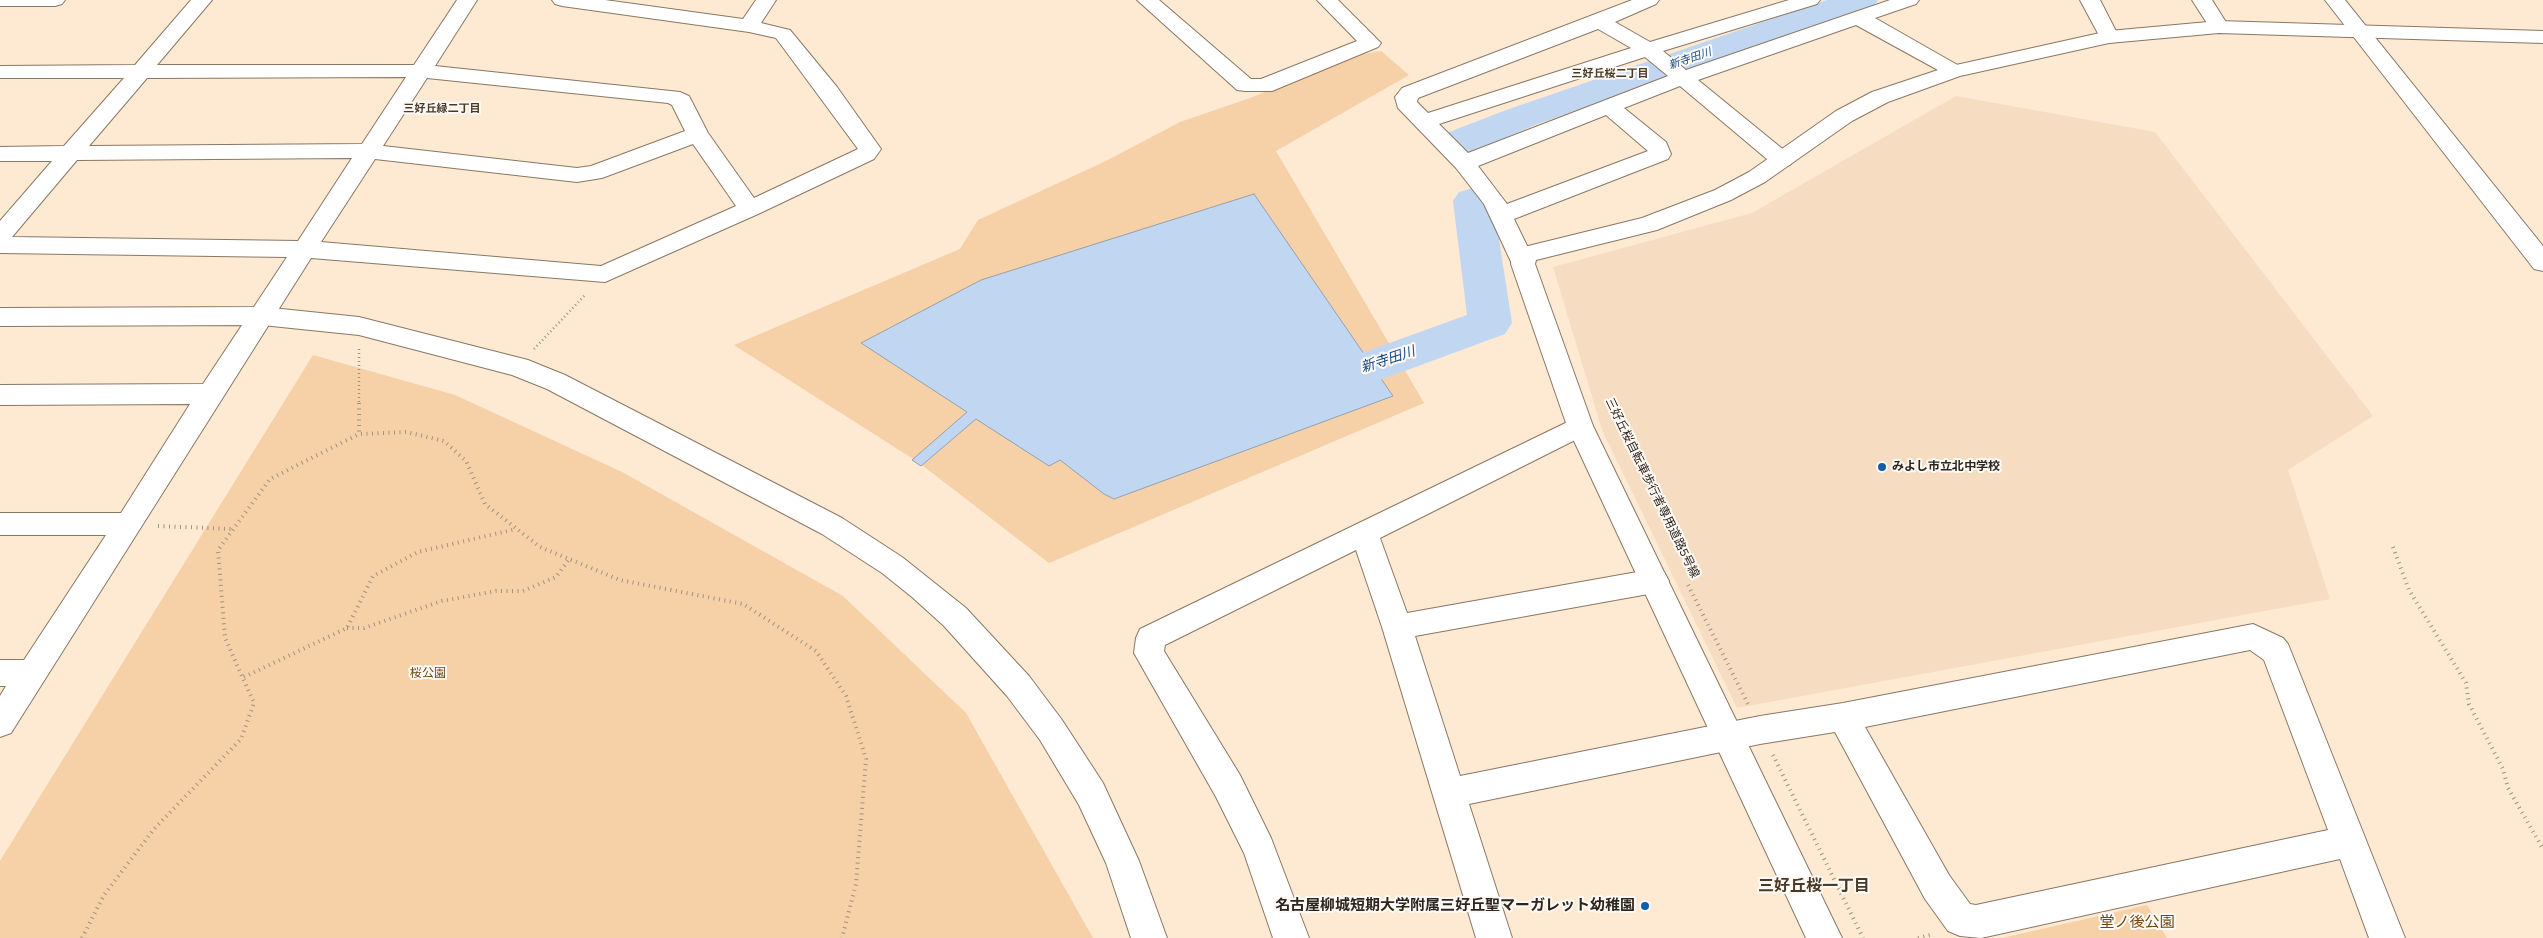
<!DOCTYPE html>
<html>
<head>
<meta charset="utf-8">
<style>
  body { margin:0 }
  canvas { display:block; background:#fee9d3 }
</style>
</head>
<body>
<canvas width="2543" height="938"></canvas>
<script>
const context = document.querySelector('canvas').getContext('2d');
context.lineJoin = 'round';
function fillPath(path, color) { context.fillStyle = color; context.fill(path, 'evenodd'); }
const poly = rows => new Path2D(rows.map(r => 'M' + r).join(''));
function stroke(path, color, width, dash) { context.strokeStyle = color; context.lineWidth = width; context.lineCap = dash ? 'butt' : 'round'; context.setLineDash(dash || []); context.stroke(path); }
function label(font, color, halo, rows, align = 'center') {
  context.font = font + ' Arial,"Noto Sans JP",sans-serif'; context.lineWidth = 4; context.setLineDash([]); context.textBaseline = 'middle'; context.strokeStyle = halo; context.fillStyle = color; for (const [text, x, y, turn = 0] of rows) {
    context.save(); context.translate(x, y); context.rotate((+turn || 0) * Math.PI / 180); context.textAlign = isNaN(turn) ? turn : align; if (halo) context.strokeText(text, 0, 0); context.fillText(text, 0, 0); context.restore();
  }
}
fillPath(poly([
  [1956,96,2155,132,2373,416,2288,470,2330,599,1737,708,1602,430,1553,267,1752,213]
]), '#f6dcc1');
fillPath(poly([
  [1381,51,1409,75,1276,151,1424,403,1049,563,918,462,734,345,960,249,978,220,1106,161,1180,122,1250,98,1352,56],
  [313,355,455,395,622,472,843,596,966,713,1093,938,0,938,0,861],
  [2147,905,2167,938,2002,938]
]), '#f6d0a6');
const water = poly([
  [1254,194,1393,396,1114,499,1104,494,1060,460,1049,466,976,419,921,466,912,460,967,412,861,343,981,280,1254,194]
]);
fillPath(water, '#c1d6f1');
stroke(water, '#95a1b2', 1);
fillPath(poly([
  [1827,0,1878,0,1873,7,1535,125,1477,150,1463,153,1449,150,1444,141,1449,132,1509,109,1827,0],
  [1473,188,1487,192,1493,201,1512,323,1505,334,1361,387,1293,374,1287,363,1293,352,1309,347,1359,354,1467,315,1453,201,1459,192,1473,188]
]), '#c1d6f1');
const minor = poly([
  [0,0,65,0,62,4,55,6,0,6,0,0],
  [191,0,212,0,157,65,414,65,457,0,477,0,435,66,680,92,689,96,708,133,754,198,858,149,776,38,749,32,562,6,555,4,552,0,605,0,743,19,756,0,776,0,761,23,790,30,837,87,881,149,874,159,758,214,605,282,311,258,11,733,0,737,0,696,6,686,0,686,0,660,24,660,106,535,0,535,0,513,121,513,190,404,0,405,0,385,203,384,287,257,0,253,0,221,52,161,0,161,0,147,64,146,124,78,0,78,0,66,135,65,191,0],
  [406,77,362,144,89,146,147,78,406,77],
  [427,78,668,103,672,105,685,131,591,166,577,168,383,146,427,78],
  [693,144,736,206,601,266,321,242,375,159,577,182,602,178,693,144],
  [352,158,298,241,12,237,77,160,352,158],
  [1137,0,1159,0,1251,79,1261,79,1357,41,1317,0,1338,0,1381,43,1378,47,1272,91,1245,91,1237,90,1137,0],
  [1632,0,1659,0,1656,4,1615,22,1650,42,1789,0,1820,0,1817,4,1663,51,1686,70,1890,0,1919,0,1916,4,1875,18,1961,67,1965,71,1961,75,1954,77,1947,75,1856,25,1698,80,1790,155,1793,160,1790,165,1782,167,1774,165,1680,86,1624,108,1666,142,1671,154,1668,159,1514,219,1534,260,1531,266,1522,268,1513,266,1484,204,1456,168,1398,108,1395,97,1402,88,1632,0],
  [1598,29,1631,48,1428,113,1417,102,1418,98,1598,29],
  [1645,57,1668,76,1468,153,1439,124,1645,57],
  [1606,115,1648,151,1507,204,1478,166,1606,115],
  [2080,0,2100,0,2119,37,2116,41,2109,43,2102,41,2080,0],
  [2192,0,2212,0,2229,27,2226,31,2219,33,2212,31,2192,0],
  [2325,0,2345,0,2543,246,2543,271,2534,269,2325,0],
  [1580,416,1589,419,1593,426,1589,433,1380,538,1407,613,1654,569,1664,572,1669,581,1664,590,1654,593,1415,636,1460,776,1760,716,1843,703,2253,624,2283,638,2288,644,2405,938,2369,938,2340,859,1981,938,1960,936,1948,931,1925,899,1835,732,1760,744,1469,804,1512,938,1476,938,1382,627,1356,550,1165,645,1164,651,1240,775,1271,838,1309,938,1273,938,1244,853,1216,797,1134,653,1136,638,1140,629,1580,416],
  [2250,650,2264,660,2328,830,1976,905,1970,904,1949,875,1865,727,2250,650]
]);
const tertiary = poly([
  [2219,21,2543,31,2543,43,2219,33,2109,43,1960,76,1888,102,1852,121,1765,182,1731,200,1657,230,1536,260,1535,264,1593,426,1842,938,1806,938,1567,426,1511,264,1513,255,1516,249,1642,218,1715,190,1749,172,1836,111,1872,92,1947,67,2109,31,2219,21],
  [262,307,359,317,528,360,565,375,842,518,902,557,966,608,1029,676,1062,720,1103,783,1139,861,1167,938,1131,938,1106,863,1079,805,1040,740,1007,696,944,626,912,597,882,573,822,534,547,389,512,375,359,335,262,325,0,326,0,308,262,307]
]);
stroke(minor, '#8a7864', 2);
stroke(tertiary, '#8a7864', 2);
stroke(poly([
  [359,349,359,404],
  [534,349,586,294]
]), '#a19282', 2.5, [1, 3]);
stroke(poly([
  [359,403,359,434,406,432,444,441,466,461,485,504,540,547,620,580,743,604,816,651,846,696,866,759,856,884,842,938],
  [158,526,233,529],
  [2393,547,2409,590,2466,683,2469,704,2503,769,2508,788,2543,849],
  [1688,585,1748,704],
  [347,628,364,628,442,601,496,591,523,591,556,577,570,558],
  [244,677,347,628,373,576,418,552,516,529],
  [1773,755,1863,938],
  [82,938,104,895,154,829,241,739,254,703,225,638,218,550,270,479,359,434],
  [1918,938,1934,934]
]), '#a19282', 4, [1, 4.5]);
fillPath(minor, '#fff');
fillPath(tertiary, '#fff');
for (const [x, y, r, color] of [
  [1882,467,5,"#0f5dac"],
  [1645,906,5,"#0f5dac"]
]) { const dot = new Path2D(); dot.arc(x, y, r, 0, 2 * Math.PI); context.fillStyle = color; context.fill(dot); stroke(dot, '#fdf9f5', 2); }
label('italic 11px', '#174b86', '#fdf9f5', [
  ["新寺田川",1690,59,-19]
]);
label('bold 11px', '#493927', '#fdf9f5', [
  ["三好丘桜二丁目",1610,74],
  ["三好丘緑二丁目",442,109]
]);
label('bold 12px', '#2d261e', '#fdf9f5', [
  ["みよし市立北中学校",1892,467]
], 'left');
label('12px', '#2d261e', '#fdf9f5', [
  ["三好丘桜自転車歩行者専用道路5号線",1652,488,64]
]);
label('12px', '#6f4815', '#fdf9f5', [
  ["桜公園",428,674]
]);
label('italic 14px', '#174b86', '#fdf9f5', [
  ["新寺田川",1388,360,-18]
]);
label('bold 15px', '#2d261e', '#fdf9f5', [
  ["名古屋柳城短期大学附属三好丘聖マーガレット幼稚園",1635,906]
], 'right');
label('15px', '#6f4815', '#fdf9f5', [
  ["堂ノ後公園",2137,923]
]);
label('bold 16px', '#493927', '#fdf9f5', [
  ["三好丘桜一丁目",1814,887]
]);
</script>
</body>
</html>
